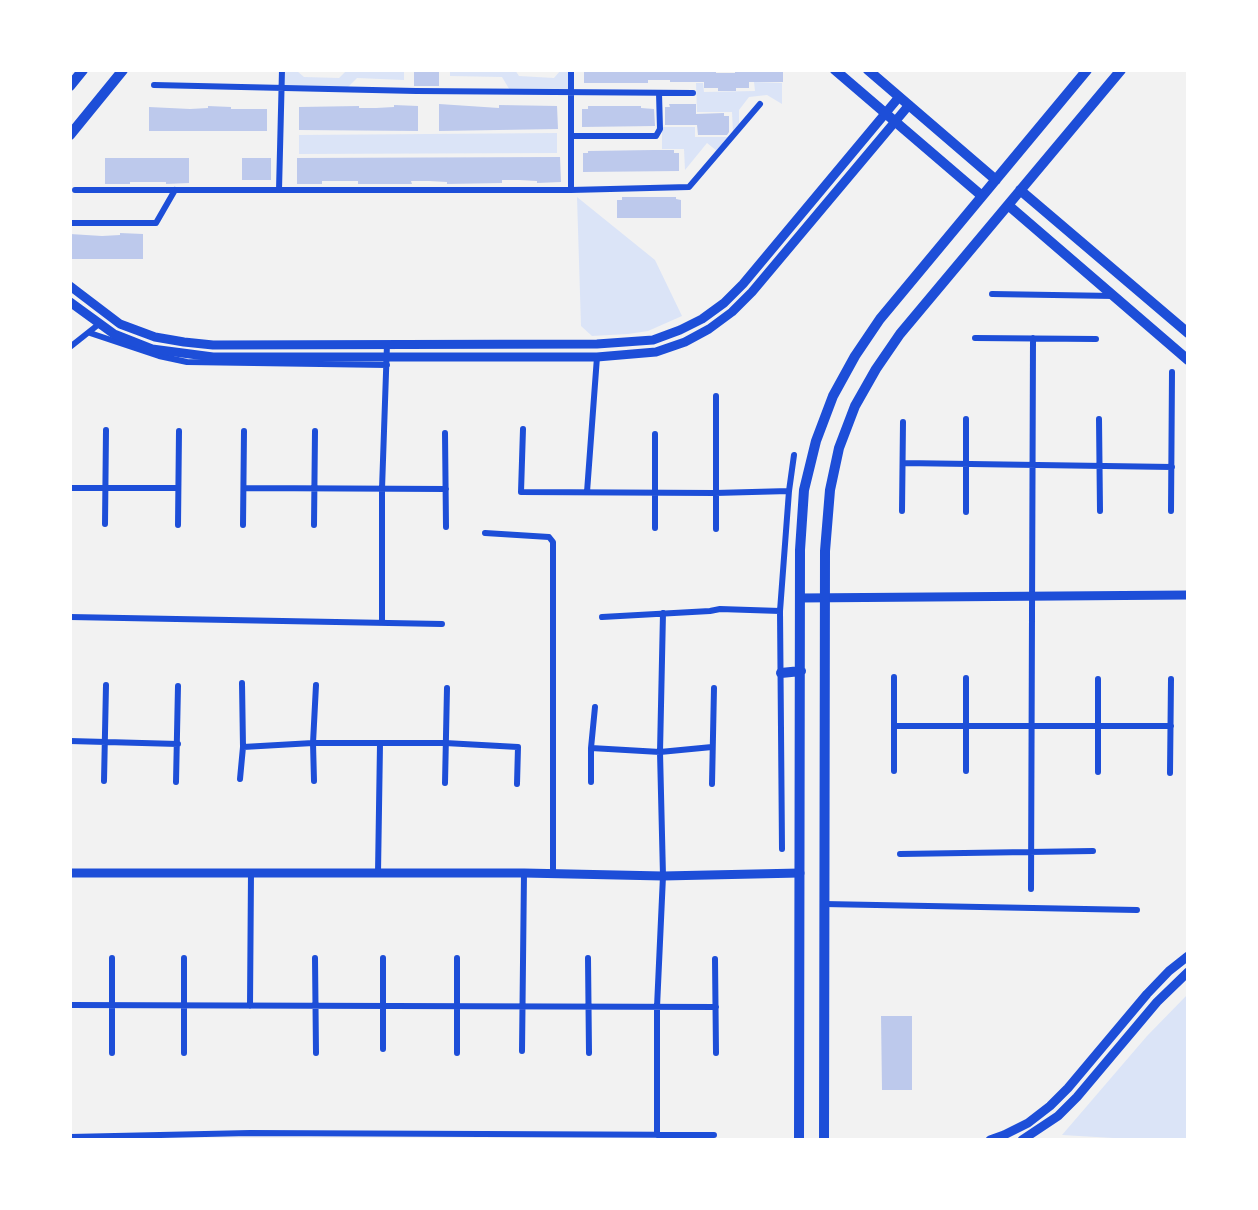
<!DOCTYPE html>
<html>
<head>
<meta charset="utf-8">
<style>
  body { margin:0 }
  #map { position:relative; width:1258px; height:1210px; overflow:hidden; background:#f2f2f2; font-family:Figtree,sans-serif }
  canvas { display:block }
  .frame { position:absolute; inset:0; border:72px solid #fff; pointer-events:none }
</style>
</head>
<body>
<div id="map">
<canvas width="1258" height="1210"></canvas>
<div class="frame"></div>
</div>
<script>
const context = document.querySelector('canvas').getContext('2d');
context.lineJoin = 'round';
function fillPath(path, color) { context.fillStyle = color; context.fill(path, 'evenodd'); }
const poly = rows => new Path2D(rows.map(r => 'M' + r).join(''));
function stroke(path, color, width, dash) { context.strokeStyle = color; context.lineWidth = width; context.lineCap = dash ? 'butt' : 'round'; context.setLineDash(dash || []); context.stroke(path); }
fillPath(poly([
  [515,70,519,76,554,78,560,71,571,71,571,94,511,92,502,77,450,76,450,71],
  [282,71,297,71,304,77,339,78,346,71,404,71,404,80,357,78,345,90,282,89],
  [754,82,782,83,782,104,767,95,749,97,739,110,739,125,733,133,732,112,697,112,696,83,703,83,704,92,755,91],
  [662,127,695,127,695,137,729,137,717,151,707,143,685,170,684,149,662,149],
  [557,133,557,153,299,154,299,135],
  [577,197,655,260,682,316,648,331,628,334,592,336,581,326],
  [1187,995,1187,1139,1130,1139,1062,1135,1147,1036]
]), '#dbe4f7');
fillPath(poly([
  [414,70,439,70,439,86,414,86],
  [584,70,702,70,716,71,716,73,735,73,735,71,783,70,783,82,749,82,749,88,736,88,736,91,718,91,718,88,704,88,704,82,670,82,670,80,648,80,648,83,584,83],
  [439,104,499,108,499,105,557,106,558,129,439,131],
  [669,104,696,104,696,114,724,113,724,116,729,116,729,132,727,135,698,135,697,125,665,125,665,107,670,107],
  [394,105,418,106,418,131,299,130,299,107,359,106,359,108,376,108,394,107],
  [208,106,231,107,231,109,267,109,267,131,149,131,149,107,190,109,208,108],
  [588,106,641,106,641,108,654,109,655,126,582,127,582,109,588,109],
  [653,150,674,150,674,153,679,153,679,171,583,172,583,153,588,153,588,151],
  [560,157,561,182,537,183,537,181,519,180,502,180,502,183,447,184,447,182,429,181,411,181,412,184,358,184,358,181,322,181,322,184,297,184,297,158],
  [105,158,189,158,189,183,166,184,166,182,130,182,130,184,105,184],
  [242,158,271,158,271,180,242,180],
  [622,197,676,197,676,199,681,200,681,218,617,218,617,200,622,200],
  [120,233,143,234,143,259,70,259,70,234,102,236,120,235],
  [881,1016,912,1016,912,1090,882,1090]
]), '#bdc9ec');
stroke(poly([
  [154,85,416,91,693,93],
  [571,136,656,136,660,129,659,93],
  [75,190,571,190,689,187,760,104],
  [279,190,282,70],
  [571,190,571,70],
  [70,223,156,223,175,190],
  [992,294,1114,296],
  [90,333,159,356,187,362,387,365],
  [975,338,1096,339],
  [70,347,99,324],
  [966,419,966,512],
  [1099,419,1100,511],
  [523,429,521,492,715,493,789,491],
  [445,433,446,527],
  [903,463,1172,467],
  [70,488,178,488],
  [244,488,446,489],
  [587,492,597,357],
  [902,511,903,422],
  [1171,511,1172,372],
  [105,524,106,430],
  [178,525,179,431],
  [243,525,244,431],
  [314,525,315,431],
  [655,528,655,434],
  [716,529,716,396],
  [485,533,549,537,553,542,553,874],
  [70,617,442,624],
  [602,617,710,611,720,609,780,611],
  [382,622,382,489,387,344],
  [894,726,1171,726],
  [70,741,178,744],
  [243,747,313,743,445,743,518,747,517,784],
  [591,748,660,752,712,747],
  [894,771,894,677],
  [966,771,966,678],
  [1098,772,1098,679],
  [1170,773,1171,679],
  [240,779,243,747,242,683],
  [104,781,106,685],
  [314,781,313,743,316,685],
  [176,782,178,686],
  [591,782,591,748,595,707],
  [445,783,447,688],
  [712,784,714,688],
  [782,849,780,611,789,491,794,455],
  [900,854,1093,851],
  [378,873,380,744],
  [1031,889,1033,338],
  [824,904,1137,910],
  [112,958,112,1053],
  [184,958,184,1053],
  [315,958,316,1053],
  [383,958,383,1049],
  [457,958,457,1053],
  [588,958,589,1053],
  [715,959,716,1053],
  [70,1005,716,1007],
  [250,1006,251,873],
  [522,1051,524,873],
  [657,1135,657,1007,663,876,660,752,663,613],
  [70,1137,250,1133,714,1135]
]), '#1d4ed8', 6);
stroke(poly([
  [70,286,120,324,155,337,184,342,213,345,597,344,653,340,680,330,702,319,724,303,743,284,899,97],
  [70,302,114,334,152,349,213,357,597,357,656,352,685,342,709,329,732,312,752,292,909,105],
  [800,598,1188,595],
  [70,873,524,873,663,876,800,873],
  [990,1140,1004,1135,1028,1123,1050,1106,1068,1088,1147,994,1169,971,1188,956],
  [1022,1140,1058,1116,1077,1097,1157,1002,1188,972]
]), '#1d4ed8', 9);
stroke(poly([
  [835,70,982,196],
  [868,70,996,180],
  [70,86,83,70],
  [70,135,123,70],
  [1020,190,1188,333],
  [1008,205,1188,360],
  [781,673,801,671],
  [799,1140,800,550,804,490,816,441,833,396,855,356,880,319,1087,70],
  [824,1140,825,551,830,490,839,448,855,406,876,369,900,334,1121,70]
]), '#1d4ed8', 10);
</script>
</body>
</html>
